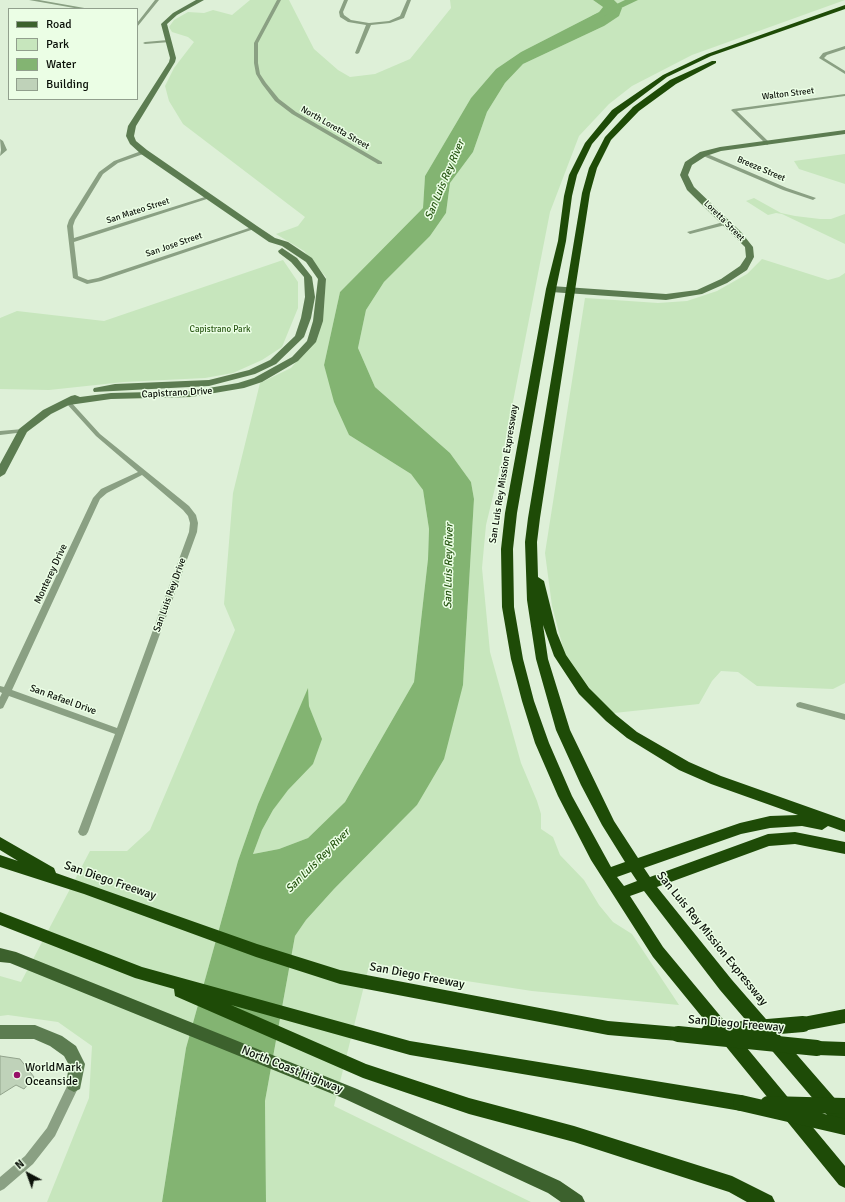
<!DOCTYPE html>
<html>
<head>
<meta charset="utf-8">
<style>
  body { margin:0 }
  #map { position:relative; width:845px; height:1202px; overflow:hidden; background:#def0d8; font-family:Signika,sans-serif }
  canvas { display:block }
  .legend { position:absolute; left:8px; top:8px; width:130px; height:92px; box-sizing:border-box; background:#ebfee5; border:1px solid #919f8d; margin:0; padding:5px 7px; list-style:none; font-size:12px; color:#0b1109 }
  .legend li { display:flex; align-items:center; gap:8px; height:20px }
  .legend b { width:20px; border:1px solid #919f8d }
  .north { position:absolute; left:8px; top:1154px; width:40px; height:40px; -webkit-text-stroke:3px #ebfee5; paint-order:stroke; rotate:319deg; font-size:11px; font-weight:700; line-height:16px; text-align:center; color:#0b1109 }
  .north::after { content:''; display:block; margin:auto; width:14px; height:18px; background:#0b1109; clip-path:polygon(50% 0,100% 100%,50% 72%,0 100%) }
</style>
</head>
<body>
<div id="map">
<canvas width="845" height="1202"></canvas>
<ul class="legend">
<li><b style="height:5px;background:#3c612d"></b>Road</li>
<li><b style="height:11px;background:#c7e6bd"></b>Park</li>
<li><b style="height:11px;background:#83b472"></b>Water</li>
<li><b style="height:11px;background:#bfd2b9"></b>Building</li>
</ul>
<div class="north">N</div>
</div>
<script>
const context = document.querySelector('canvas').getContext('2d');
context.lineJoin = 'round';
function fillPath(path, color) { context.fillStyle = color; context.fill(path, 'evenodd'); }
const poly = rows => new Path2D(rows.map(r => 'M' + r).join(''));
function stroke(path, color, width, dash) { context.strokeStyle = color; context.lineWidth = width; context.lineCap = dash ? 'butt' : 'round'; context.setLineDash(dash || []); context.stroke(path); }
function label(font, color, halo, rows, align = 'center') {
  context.font = font + ' Signika,sans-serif'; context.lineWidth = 3; context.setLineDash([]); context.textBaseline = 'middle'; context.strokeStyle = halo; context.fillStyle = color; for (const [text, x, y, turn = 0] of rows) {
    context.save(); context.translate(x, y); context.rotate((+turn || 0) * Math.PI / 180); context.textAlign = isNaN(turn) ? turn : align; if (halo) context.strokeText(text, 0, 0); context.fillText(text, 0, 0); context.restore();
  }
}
fillPath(poly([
  [250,0,289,0,314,49,338,70,350,77,375,74,410,59,451,8,450,0,593,0,603,7,599,12,521,52,496,69,471,98,425,176,423,208,340,292,324,365,349,435,411,474,423,490,429,529,428,559,414,682,345,802,308,838,279,849,253,854,262,830,273,810,321,739,309,706,308,689,258,804,238,861,186,1048,162,1202,47,1202,89,1098,92,1046,58,1022,8,1015,0,1016,0,976,21,982,90,851,127,851,150,830,235,630,224,604,233,493,260,383,291,368,316,338,324,307,326,277,304,251,276,234,298,226,305,217,183,124,169,101,165,86,174,68,194,42,188,37,172,32,169,27,174,20,188,12,204,13,213,10,232,15],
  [614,0,845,0,692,55,632,86,609,104,579,136,550,212,501,463,486,525,482,568,490,652,521,763,537,801,541,814,541,829,553,837,560,855,584,880,599,905,613,922,632,934,679,1005,532,991,440,977,370,962,334,1106,531,1202,266,1202,265,1101,295,936,306,920,334,889,417,805,463,685,474,499,471,482,450,453,375,387,358,348,366,310,384,282,430,236,446,213,450,183,473,152,487,112,505,83,523,64,604,26,622,8],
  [845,154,845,184,799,169,794,161],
  [754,198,781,213,795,216,820,219,831,219,845,214,845,244,782,214,776,213,768,215,746,201],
  [762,259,828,280,839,277,845,273,845,683,833,689,757,686,738,672,721,671,712,681,699,704,614,713,597,697,566,659,552,606,545,553,585,298,658,303,687,301,717,291,747,274],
  [283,260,298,282,298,308,282,347,262,360,233,373,205,378,124,382,49,390,0,389,0,318,17,311,104,321]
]), '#c7e6bd');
fillPath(poly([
  [593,0,614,0,622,8,619,16,604,26,523,64,505,83,487,112,473,152,450,183,446,213,430,236,384,282,366,310,358,348,375,387,450,453,471,482,474,499,463,685,444,759,417,805,334,889,306,920,295,936,265,1101,266,1202,162,1202,186,1048,238,861,258,804,308,688,309,706,322,739,313,764,288,790,273,810,262,830,253,854,279,849,308,838,345,802,414,682,428,559,429,529,423,490,411,474,349,435,334,402,324,365,340,292,423,208,425,176,471,98,496,69,521,52,599,12,603,7]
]), '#83b472');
fillPath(poly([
  [625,0,638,0,600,18,597,19,592,16,625,0]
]), '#83b472');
const building = poly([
  [0,1056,20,1059,34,1077,24,1089,16,1085,0,1095,0,1056]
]);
fillPath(building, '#bfd2b9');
stroke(building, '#92a38c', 1);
fillPath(poly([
  [29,0,39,0,90,9,80,9,29,0],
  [155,0,159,0,137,27,137,23,155,0],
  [277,0,281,0,258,43,258,63,260,74,266,83,279,99,296,112,382,162,382,164,378,164,292,114,275,101,262,84,256,74,254,63,254,43,277,0],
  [344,0,348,0,343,12,344,15,351,20,369,23,389,21,400,16,407,0,411,0,404,18,390,23,371,25,359,53,357,54,355,53,366,25,348,22,340,17,339,12,344,0],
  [168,40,170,40,170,42,145,44,143,43,145,42,168,40],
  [845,46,845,49,827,55,824,58,845,71,845,74,819,58,823,53,845,46],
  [845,94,845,96,737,111,769,142,770,143,767,145,731,110,733,109,845,94],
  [0,139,3,141,7,150,0,156,1,150,0,139],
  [144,150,146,151,146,153,118,163,103,174,75,220,73,226,74,238,208,196,213,197,74,242,78,276,88,280,98,278,252,227,257,228,101,281,87,284,73,278,67,226,69,220,99,172,114,161,144,150],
  [701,153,705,153,787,188,816,198,813,200,783,190,701,155,701,153],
  [727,221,729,222,729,224,690,234,687,232,727,221],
  [68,400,70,401,100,434,189,506,196,515,198,523,197,532,88,832,86,835,83,836,80,835,78,832,115,734,9,696,3,708,0,709,0,697,2,693,0,692,0,686,4,687,93,498,101,489,138,472,96,436,66,403,66,401,68,400],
  [142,475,183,510,188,516,190,523,189,532,117,728,12,690,100,499,107,493,142,475],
  [23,429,25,430,26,431,25,432,0,435,0,431,23,429],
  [800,702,845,714,845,720,797,707,796,705,797,703,800,702],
  [74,1079,78,1080,80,1084,55,1136,33,1164,4,1189,0,1191,0,1177,25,1156,47,1128,70,1080,74,1079]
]), '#8aa083');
fillPath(poly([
  [196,0,204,0,177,15,167,24,176,58,175,62,136,126,134,136,136,141,147,150,257,226,275,238,288,242,312,258,326,279,323,321,316,342,298,361,262,382,244,388,191,397,111,399,69,405,51,414,27,432,5,474,0,477,0,464,19,429,43,410,71,396,75,395,80,397,111,393,191,391,238,383,254,378,292,357,307,341,313,321,318,279,306,262,282,246,269,242,141,154,130,144,126,136,128,126,169,62,170,58,161,24,173,13,196,0],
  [845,130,845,134,721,151,706,156,692,165,688,175,694,187,741,232,753,247,754,257,747,270,727,283,702,294,666,300,551,292,546,289,551,286,666,294,697,290,721,279,740,266,746,257,745,247,687,190,680,175,685,162,700,152,720,147,845,130],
  [282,248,297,258,312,277,315,297,311,318,304,337,276,364,255,374,209,386,94,392,93,390,94,388,115,384,209,380,249,370,270,360,295,336,301,318,305,297,304,277,291,262,279,253,278,251,282,248],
  [0,1025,35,1025,62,1036,76,1046,85,1064,80,1089,74,1092,68,1089,66,1084,69,1065,64,1056,50,1046,34,1039,0,1039,0,1025]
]), '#5c7c51');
fillPath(poly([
  [0,948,16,952,357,1089,560,1181,582,1196,585,1202,561,1202,548,1193,345,1099,10,963,0,962,0,948]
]), '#3c612d');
fillPath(poly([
  [845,5,845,9,711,56,667,77,618,114,592,144,577,175,572,196,566,241,556,289,517,513,513,549,514,607,523,659,534,701,549,743,572,796,611,867,625,862,602,825,581,785,556,730,536,659,527,600,525,542,528,518,582,193,589,168,605,137,633,107,670,80,712,61,716,61,716,63,676,84,639,111,611,140,597,168,590,193,540,518,537,542,538,577,544,581,557,633,566,655,589,688,616,715,637,732,689,762,721,776,845,820,845,832,828,826,822,830,802,826,770,828,741,834,644,868,650,877,768,834,795,832,845,842,845,854,795,844,769,846,657,887,732,980,845,1110,845,1131,839,1129,720,990,644,891,630,896,663,947,845,1166,845,1188,839,1185,653,957,591,860,558,796,535,743,522,701,511,659,502,607,501,549,505,513,546,289,558,241,564,196,569,175,585,143,612,110,663,75,707,54,845,5],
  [543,625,554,656,579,694,606,721,627,738,679,770,711,784,798,815,770,816,740,823,638,858,614,821,570,730,548,659,543,625],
  [631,872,637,881,624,886,617,877,631,872],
  [0,837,54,868,56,873,257,944,340,970,608,1021,678,1027,684,1029,686,1034,684,1039,678,1041,608,1035,340,984,256,957,84,894,0,867,0,855,18,861,0,850,0,837],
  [0,912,142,967,410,1041,741,1095,747,1097,749,1103,747,1109,741,1111,410,1055,231,1005,366,1064,469,1098,574,1126,732,1176,772,1196,775,1202,747,1202,729,1192,574,1142,469,1114,363,1078,175,996,174,989,135,978,0,925,0,912],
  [845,1009,845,1023,803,1031,797,1029,795,1024,797,1019,803,1017,845,1009],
  [817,1041,845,1042,845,1056,817,1055,811,1053,809,1048,811,1043,817,1041]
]), '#1e4b07');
stroke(poly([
  [709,1032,803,1024],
  [678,1034,817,1048],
  [741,1103,845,1127],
  [768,1104,845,1106]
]), '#1e4b07', 16);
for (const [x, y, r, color] of [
  [17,1075,4,"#971168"]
]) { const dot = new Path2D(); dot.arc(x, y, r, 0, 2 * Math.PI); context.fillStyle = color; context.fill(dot); stroke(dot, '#ebfee5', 1.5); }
label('9px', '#0b1109', '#ebfee5', [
  ["Walton Street",788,94,-7],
  ["North Loretta Street",335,128,30],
  ["Breeze Street",761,169,23],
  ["San Mateo Street",138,211,-18],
  ["Loretta Street",724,221,45],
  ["San Jose Street",174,245,-19]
]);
label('9px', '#2b5916', '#ebfee5', [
  ["Capistrano Park",220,330]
]);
label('10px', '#0b1109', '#ebfee5', [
  ["Capistrano Drive",177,393,-3],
  ["San Luis Rey Mission Expressway",504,474,-81],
  ["Monterey Drive",51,574,-65],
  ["San Luis Rey Drive",170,595,-70],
  ["San Rafael Drive",63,700,20]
]);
label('italic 11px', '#265511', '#ebfee5', [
  ["San Luis Rey River",445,180,-67],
  ["San Luis Rey River",449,566,-89],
  ["San Luis Rey River",318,861,-45]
]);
label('12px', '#0b1109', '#ebfee5', [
  ["San Diego Freeway",110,881,19],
  ["San Luis Rey Mission Expressway",712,939,51],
  ["San Diego Freeway",417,976,11],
  ["San Diego Freeway",736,1024,5],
  ["North Coast Highway",292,1070,22]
]);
label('12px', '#0b1109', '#ebfee5', [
  ["WorldMark",25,1068],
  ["Oceanside",25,1082]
], 'left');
</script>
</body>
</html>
